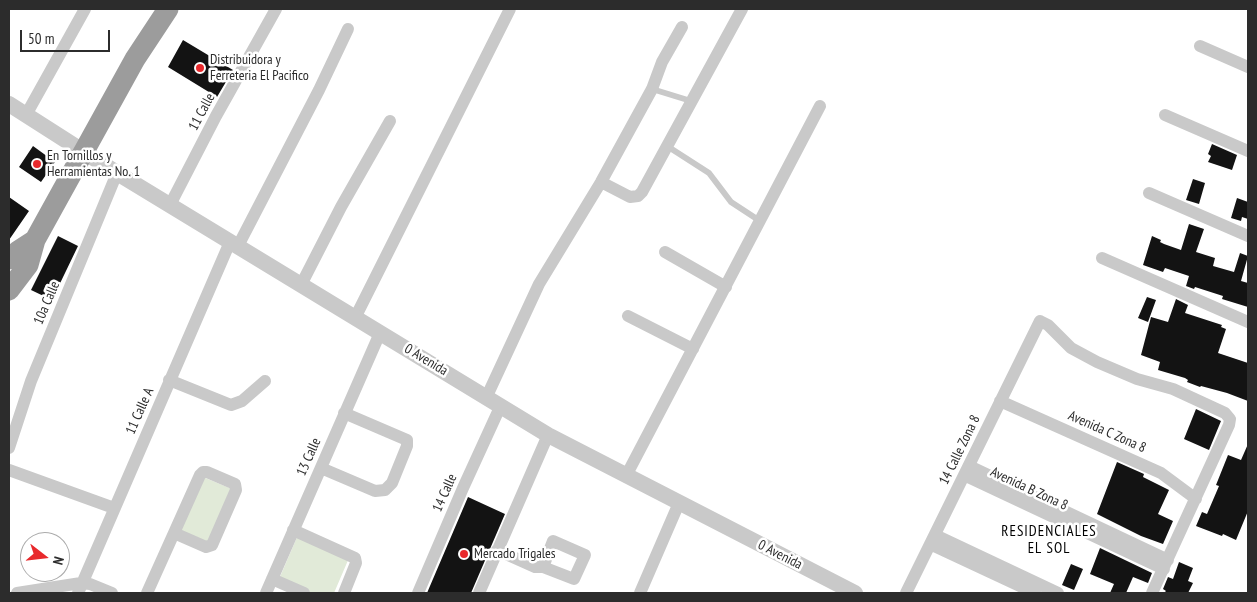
<!DOCTYPE html>
<html>
<head>
<meta charset="utf-8">
<style>
  body { margin:0 }
  #map { position:relative; width:1257px; height:602px; overflow:hidden; background:#fff; font-family:"PT Sans Narrow",sans-serif }
  canvas { display:block }
  .frame { position:absolute; inset:0; border:10px solid #2c2c2c; pointer-events:none }
  .north { position:absolute; left:20px; top:532px; width:50px; height:50px; box-sizing:border-box; background:#fff; border:1px solid #ababab; border-radius:50%; rotate:106deg; font-size:14px; font-weight:700; line-height:20px; text-align:center; color:#2c2c2c }
  .north::after { content:''; display:block; margin:auto; width:18px; height:22px; background:#e8292c; clip-path:polygon(50% 0,100% 100%,50% 72%,0 100%) }
  .scale { position:absolute; left:20px; top:30px; width:90px; height:22px; box-sizing:border-box; border:2px solid #2c2c2c; border-top:0; padding-left:6px; font-size:15px; line-height:18px; white-space:nowrap; color:#2c2c2c; -webkit-text-stroke:4px #fff; paint-order:stroke }
</style>
</head>
<body>
<div id="map">
<canvas width="1257" height="602"></canvas>
<div class="frame"></div>
<div class="north">N</div>
<div class="scale">50 m</div>
</div>
<script>
const context = document.querySelector('canvas').getContext('2d');
context.lineJoin = 'round';
function fillPath(path, color) { context.fillStyle = color; context.fill(path, 'evenodd'); }
const poly = rows => new Path2D(rows.map(r => 'M' + r).join(''));
function stroke(path, color, width, dash) { context.strokeStyle = color; context.lineWidth = width; context.lineCap = dash ? 'butt' : 'round'; context.setLineDash(dash || []); context.stroke(path); }
function label(font, color, halo, rows, align = 'center') {
  context.font = font + ' "PT Sans Narrow",sans-serif'; context.lineWidth = 5; context.setLineDash([]); context.textBaseline = 'middle'; context.strokeStyle = halo; context.fillStyle = color; for (const [text, x, y, turn = 0] of rows) {
    context.save(); context.translate(x, y); context.rotate((+turn || 0) * Math.PI / 180); context.textAlign = isNaN(turn) ? turn : align; if (halo) context.strokeText(text, 0, 0); context.fillText(text, 0, 0); context.restore();
  }
}
fillPath(poly([
  [203,477,232,489,209,544,180,532],
  [298,535,349,558,334,593,312,593,279,579]
]), '#e1ead8');
fillPath(poly([
  [183,40,233,70,217,97,168,67],
  [1212,144,1237,155,1232,170,1208,162,1211,156,1208,154],
  [33,146,55,162,41,182,19,167],
  [1193,179,1205,183,1199,204,1186,200],
  [9,197,29,211,9,240],
  [1237,198,1248,202,1248,219,1242,217,1241,221,1231,218],
  [1189,224,1204,229,1196,252,1215,258,1213,266,1234,272,1240,253,1248,256,1241,281,1248,283,1248,307,1222,299,1223,296,1195,287,1194,289,1186,286,1189,276,1165,268,1163,272,1143,265,1152,236,1161,240,1160,242,1164,244,1181,250],
  [58,236,78,246,52,300,31,290],
  [1147,297,1156,300,1148,322,1138,318],
  [1176,299,1188,305,1185,313,1222,325,1221,327,1226,329,1218,353,1248,363,1248,401,1227,393,1201,386,1200,387,1187,382,1188,380,1185,378,1158,370,1160,362,1141,355,1151,317,1168,322],
  [1196,409,1221,421,1209,450,1184,439],
  [1248,444,1248,511,1236,540,1223,534,1222,536,1196,526,1202,512,1207,514,1219,486,1216,485,1228,455,1241,460],
  [1117,462,1144,474,1143,477,1169,490,1158,514,1173,521,1163,544,1141,536,1097,514],
  [468,497,505,514,471,593,427,593],
  [1100,548,1152,573,1148,583,1133,577,1126,593,1110,593,1114,584,1090,574],
  [1179,562,1193,568,1188,581,1193,583,1188,593,1164,593,1166,591,1163,589,1168,577,1173,579],
  [1071,564,1083,569,1074,590,1062,585]
]), '#131313');
stroke(poly([
  [652,89,691,101],
  [667,146,709,173,731,202,760,221]
]), '#c9c9c9', 6);
stroke(poly([
  [1200,46,1248,67],
  [26,115,85,9],
  [1165,115,1248,151],
  [601,182,630,197,638,196,642,192,742,9],
  [1149,193,1248,236],
  [170,205,216,116,276,9],
  [238,246,319,90,348,29],
  [665,252,726,287],
  [1102,258,1248,322],
  [301,285,341,207,390,121],
  [628,316,693,349],
  [355,318,510,9],
  [169,380,231,405,242,401,265,381],
  [487,396,539,284,601,182,652,89,662,62,682,27],
  [1000,401,1161,473,1196,499],
  [9,448,31,381,117,173],
  [969,466,1168,560],
  [321,468,375,491,385,490,392,483,407,446,407,440,344,413],
  [9,470,114,508],
  [964,475,1164,569],
  [626,476,820,106],
  [293,530,355,558,356,563,344,593],
  [935,535,1058,593],
  [930,544,1035,593],
  [497,550,535,567,543,567,574,579,585,555,553,541,543,567],
  [272,579,304,593],
  [17,593,81,583,90,584,112,593],
  [78,593,230,242],
  [147,593,174,533,200,475,203,472,207,472,235,484,236,490,212,545,206,547,174,533],
  [266,593,380,333],
  [418,593,463,488,501,405],
  [479,593,548,435],
  [640,593,679,503],
  [906,593,1040,321,1048,325,1071,348,1097,362,1137,379,1173,389,1225,413,1230,419,1229,425,1152,593]
]), '#c9c9c9', 12);
stroke(poly([
  [9,104,117,173,548,435,855,593]
]), '#c9c9c9', 16);
stroke(poly([
  [9,259,18,251,35,240],
  [9,290,28,265,35,240,135,59,168,9]
]), '#9c9c9c', 21);
for (const [x, y, r, color] of [
  [200,68,5,"#e8292c"],
  [37,164,5,"#e8292c"],
  [464,554,5,"#e8292c"]
]) { const dot = new Path2D(); dot.arc(x, y, r, 0, 2 * Math.PI); context.fillStyle = color; context.fill(dot); stroke(dot, '#fff', 2); }
label('14px', '#2c2c2c', '#fff', [
  ["Distribuidora y",210,60],
  ["Ferreteria El Pacifico",210,76],
  ["En Tornillos y",47,156],
  ["Herramientas No. 1",47,172],
  ["Mercado Trigales",474,554]
], 'left');
label('14px', '#2c2c2c', '#fff', [
  ["11 Calle",202,112,-62],
  ["10a Calle",47,303,-67],
  ["0 Avenida",426,360,31],
  ["11 Calle A",140,411,-66],
  ["Avenida C Zona 8",1107,432,24],
  ["14 Calle Zona 8",960,450,-64],
  ["13 Calle",309,457,-66],
  ["Avenida B Zona 8",1029,489,25],
  ["14 Calle",445,493,-66],
  ["0 Avenida",780,555,27]
]);
context.letterSpacing = '1px';
label('15px', '#000', '#fff', [
  ["RESIDENCIALES",1049,532],
  ["EL SOL",1049,549]
]);
context.letterSpacing = '0px';
</script>
</body>
</html>
